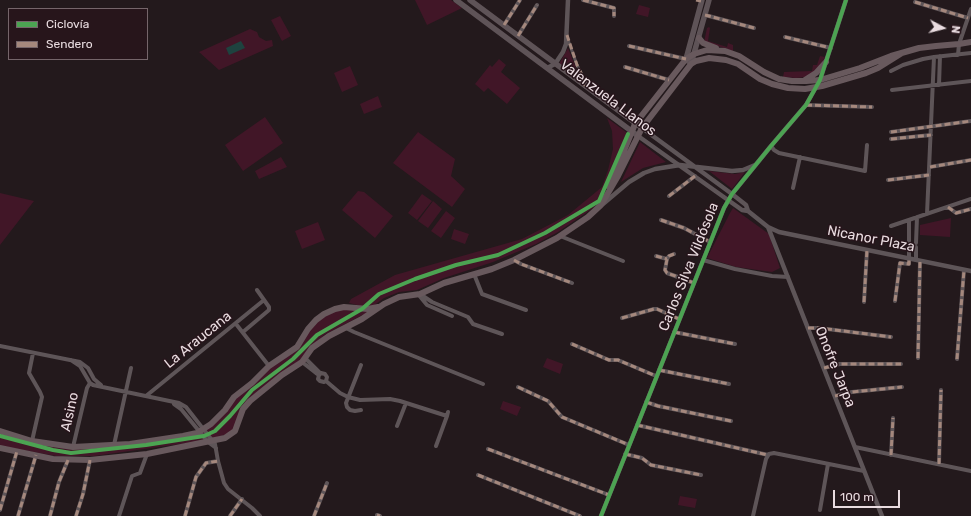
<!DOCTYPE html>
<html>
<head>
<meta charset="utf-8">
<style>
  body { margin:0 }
  #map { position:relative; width:971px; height:516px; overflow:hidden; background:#23191c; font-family:Rubik,sans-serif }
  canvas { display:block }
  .legend { position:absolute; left:8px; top:8px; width:140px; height:52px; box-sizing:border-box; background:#27151b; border:1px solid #75656a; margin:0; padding:5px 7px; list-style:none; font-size:12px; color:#e9dce0 }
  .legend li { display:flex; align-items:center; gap:8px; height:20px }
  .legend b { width:20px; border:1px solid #75656a }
  .north { position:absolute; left:923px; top:8px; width:40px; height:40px; -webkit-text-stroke:3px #27151b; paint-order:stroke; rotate:97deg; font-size:11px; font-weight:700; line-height:16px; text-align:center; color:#e9dce0 }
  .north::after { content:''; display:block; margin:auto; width:14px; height:18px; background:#e9dce0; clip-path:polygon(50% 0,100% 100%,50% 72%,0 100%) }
  .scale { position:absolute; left:833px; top:490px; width:67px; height:18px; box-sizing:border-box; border:2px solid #e9dce0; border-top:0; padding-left:5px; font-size:12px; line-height:14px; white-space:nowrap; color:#e9dce0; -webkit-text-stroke:3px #27151b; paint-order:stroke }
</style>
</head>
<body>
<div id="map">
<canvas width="971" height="516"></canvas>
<ul class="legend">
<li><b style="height:5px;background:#4ca352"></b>Ciclovía</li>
<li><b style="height:5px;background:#a5887d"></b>Sendero</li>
</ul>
<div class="north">N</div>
<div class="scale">100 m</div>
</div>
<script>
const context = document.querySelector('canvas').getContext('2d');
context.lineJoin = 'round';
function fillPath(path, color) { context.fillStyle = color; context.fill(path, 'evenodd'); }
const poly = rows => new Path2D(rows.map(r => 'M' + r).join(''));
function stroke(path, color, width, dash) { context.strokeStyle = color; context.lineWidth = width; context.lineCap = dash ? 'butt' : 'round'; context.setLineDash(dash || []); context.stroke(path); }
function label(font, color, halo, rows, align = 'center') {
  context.font = font + ' Rubik,sans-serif'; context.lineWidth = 3; context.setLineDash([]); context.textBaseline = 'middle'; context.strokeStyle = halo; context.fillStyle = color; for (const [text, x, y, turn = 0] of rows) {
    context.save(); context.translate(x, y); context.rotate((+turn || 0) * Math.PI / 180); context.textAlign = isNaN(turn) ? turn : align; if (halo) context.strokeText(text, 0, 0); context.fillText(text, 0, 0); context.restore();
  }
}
fillPath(poly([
  [415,0,451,0,462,8,427,25],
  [639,5,650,8,648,17,636,14],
  [280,16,291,36,282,41,271,20],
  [709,27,710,28,708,41,727,47,728,43,733,45,733,51,704,42,707,28],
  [250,29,257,32,259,37,266,41,272,40,273,46,219,70,199,52],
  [568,48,582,83,558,66],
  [820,56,825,57,820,67,807,77,796,78,783,77,784,72,812,71,813,65,817,65],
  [499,59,506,65,501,72,520,88,507,104,488,88,484,92,475,84,490,65,492,67],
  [350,66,358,85,342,92,334,73],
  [378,96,382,107,364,114,360,104],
  [265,117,283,143,243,171,225,145],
  [607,118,626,132,627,134,597,205,586,213,558,232,536,244,493,262,444,278,417,290,399,292,384,298,373,306,361,306,349,303,351,299,395,275,522,239,568,215,602,187,608,170,613,149,612,131],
  [418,132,455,159,451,176,465,189,452,207,393,163],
  [640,142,666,162,643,168,621,182],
  [281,157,287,167,259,179,255,171],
  [709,171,735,174,745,172,732,189],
  [358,191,364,192,393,216,375,238,342,210],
  [0,193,34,201,0,245],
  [422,194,432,201,417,220,408,213],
  [433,201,442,209,428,228,418,221],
  [733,208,769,234,780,268,772,272,736,267,707,258,730,213],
  [446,211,455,218,441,238,431,231],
  [951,218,950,237,920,235,920,225],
  [318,222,325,240,302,249,295,231],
  [454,229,469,234,465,244,451,239],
  [380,306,324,335,304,357,248,400,232,433,202,441,94,456,56,456,0,446,0,433,68,449,197,434,236,396,273,364,292,352,315,322,337,309],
  [547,358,563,364,560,374,543,367],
  [503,401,521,407,517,416,500,409],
  [680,496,697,499,695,508,678,505]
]), '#411627');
fillPath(poly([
  [241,41,245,48,229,55,226,48]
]), '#1e423f');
stroke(poly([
  [567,37,577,65,586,83,584,85]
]), '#5e5558', 3);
stroke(poly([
  [583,0,614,8,614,16],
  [915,2,968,18],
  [705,15,754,28],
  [504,25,520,0],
  [518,36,537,5],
  [785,37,831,48],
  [629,46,686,59],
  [958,55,959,44,971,9],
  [625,67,669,80],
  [891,71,903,65,923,59,934,57,971,53],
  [939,85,940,56],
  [892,90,971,81],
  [806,105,872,107],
  [891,132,971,121],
  [891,139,931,135],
  [771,146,774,150,779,153,865,171,867,145],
  [930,167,971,160],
  [888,180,929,175],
  [793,188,800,157],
  [669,196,695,176],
  [948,207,956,213,971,209],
  [927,214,934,57],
  [661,220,684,228,710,242],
  [891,226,971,199],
  [560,236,623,261],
  [909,243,909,220],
  [916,243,917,217],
  [674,254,669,256,667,259,665,270,667,273,694,283],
  [656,256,667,259],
  [514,260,521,264,572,283],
  [703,260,735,269,772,276,788,277],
  [916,260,916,247],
  [474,274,482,294,526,310],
  [418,294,427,305,452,316],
  [420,294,432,302,468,317,473,324,502,334],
  [895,301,900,263,909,264,909,246],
  [864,302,867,250],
  [622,318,654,309,657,309,679,319],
  [236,324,269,366],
  [346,328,354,332,483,384],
  [808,328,819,328,891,337],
  [243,332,269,310,269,307,257,290],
  [674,332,735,344],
  [572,344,609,360,618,360,656,376],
  [0,346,80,362,88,368,94,379,101,385],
  [305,358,320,373],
  [918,358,920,261],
  [957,359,964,270],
  [71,360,80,366,90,383,93,385,179,403,186,407,215,444,218,461,224,483,228,489,252,508,260,516],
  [302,362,316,373,319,375,321,373,325,374,327,377,326,381],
  [361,365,346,403,347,407,350,410,355,411,361,410],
  [824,368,840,364,901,364],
  [659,370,729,384],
  [319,375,318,379,320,381,324,382,326,381,340,393,348,397,360,400,390,399,400,401,447,416,448,412],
  [518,387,548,401,562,417,629,445],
  [146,396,264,300],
  [835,396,852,392,902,387],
  [646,402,658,406,731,421],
  [174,404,181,409,208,442,216,448],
  [637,425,768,455],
  [397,426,406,403],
  [32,441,42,397,40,392,29,373,33,353],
  [114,445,131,368],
  [436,446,447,416],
  [73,447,87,388,90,383],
  [855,447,971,471],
  [488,449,609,495],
  [625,454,642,458,651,465,701,475],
  [891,455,893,418],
  [939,464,941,390],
  [478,475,580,516],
  [0,510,17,451],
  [820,510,828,464],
  [377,515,380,516],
  [18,516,36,455],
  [50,516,59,482,68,460],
  [76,516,83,494,90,460],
  [119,516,132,476,140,473,147,454],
  [185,516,196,477,206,463,218,461],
  [230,516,242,499],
  [314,516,327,483],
  [753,516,766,459,769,454,774,453,864,471]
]), '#5e5558', 4);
stroke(poly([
  [547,68,555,64,563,52,566,44,568,0],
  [642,128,732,194,746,205,748,211],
  [638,136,742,210,748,211,768,227,779,232,971,271],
  [603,204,629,182,644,173,655,169,680,165,732,171,743,170,755,165],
  [768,227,882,516],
  [601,516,724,208,732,194,771,146,806,105,820,80,846,0]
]), '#5e5558', 4.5);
stroke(poly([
  [456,0,638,136],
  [470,0,642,128],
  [688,61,686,59,702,0],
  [691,64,709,0]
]), '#5e5357', 5.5);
stroke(poly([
  [699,38,703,43,716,48],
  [805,80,816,73,826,62],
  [609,187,635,124,686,59,694,54,707,50,725,51,739,56,764,72,779,79,792,81,806,81,820,80,860,68,891,56,919,48,936,46,959,44,971,42],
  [0,431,32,441,73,447,130,444,183,436,197,433,211,424,225,410,234,397,252,383,269,366,297,347,308,329,316,320,324,314,335,309,344,307,368,309,378,307],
  [0,448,53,459,90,460,147,454,225,438,235,431,243,409,250,401,282,375,302,362,312,348,329,336,362,319,384,304,399,297,420,294,444,283,492,269,514,260,557,238,588,217,601,205,618,176,642,128,691,64,696,61,709,58,726,60,738,64,760,79,772,84,788,88,805,89,822,86,866,73,878,68,902,53]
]), '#68595d', 6);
stroke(poly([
  [583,0,614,8,614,16],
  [696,0,701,1],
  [915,2,968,18],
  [705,15,754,28],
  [504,25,520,0],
  [567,35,577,65,586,83,584,86],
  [518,36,537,5],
  [785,37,831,48],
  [629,46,686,59],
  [625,67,669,80],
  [806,105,872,107],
  [891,132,971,121],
  [891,139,931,135],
  [930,167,971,160],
  [888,180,929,175],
  [669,196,695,176],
  [948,207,956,213,971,209],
  [661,220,684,228,710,242],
  [674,254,669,256,667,259,665,270,667,273,694,283],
  [656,256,667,259],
  [514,260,521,264,572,283],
  [895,301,900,263,909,264,909,258],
  [864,302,867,250],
  [622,318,654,309,657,309,679,319],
  [808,328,819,328,891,337],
  [674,332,735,344],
  [572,344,609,360,618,360,656,376],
  [918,358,920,261],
  [957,359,964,270],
  [824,368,840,364,901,364],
  [659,370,729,384],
  [518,387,548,401,562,417,629,445],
  [835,396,852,392,902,387],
  [646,402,658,406,731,421],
  [637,425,768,455],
  [488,449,609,495],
  [625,454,642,458,651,465,701,475],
  [891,455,893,418],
  [939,464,941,390],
  [478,475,580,516],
  [0,510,17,451],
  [377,515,380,516],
  [18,516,36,455],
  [50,516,59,482,68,460],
  [76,516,83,494,90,460],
  [185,516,196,477,206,463,218,461],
  [230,516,242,499],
  [314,516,327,483]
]), '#a5887d', 3, [6, 3]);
stroke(poly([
  [0,436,53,450,71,453,146,445,204,436,215,431,230,416,252,390,293,359,317,335,362,309,379,294,415,279,456,265,498,255,545,233,599,201,628,134],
  [601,516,724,208,732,194,771,146,806,105,820,80,846,0]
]), '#4ca352', 4);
label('14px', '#e9dce0', '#27151b', [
  ["Valenzuela Llanos",608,98,37],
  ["Nicanor Plaza",871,239,11],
  ["Carlos Silva Vildósola",689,267,-68],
  ["La Araucana",198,340,-39],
  ["Onofre Jarpa",835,367,68],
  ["Alsino",70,412,-78]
]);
</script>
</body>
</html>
